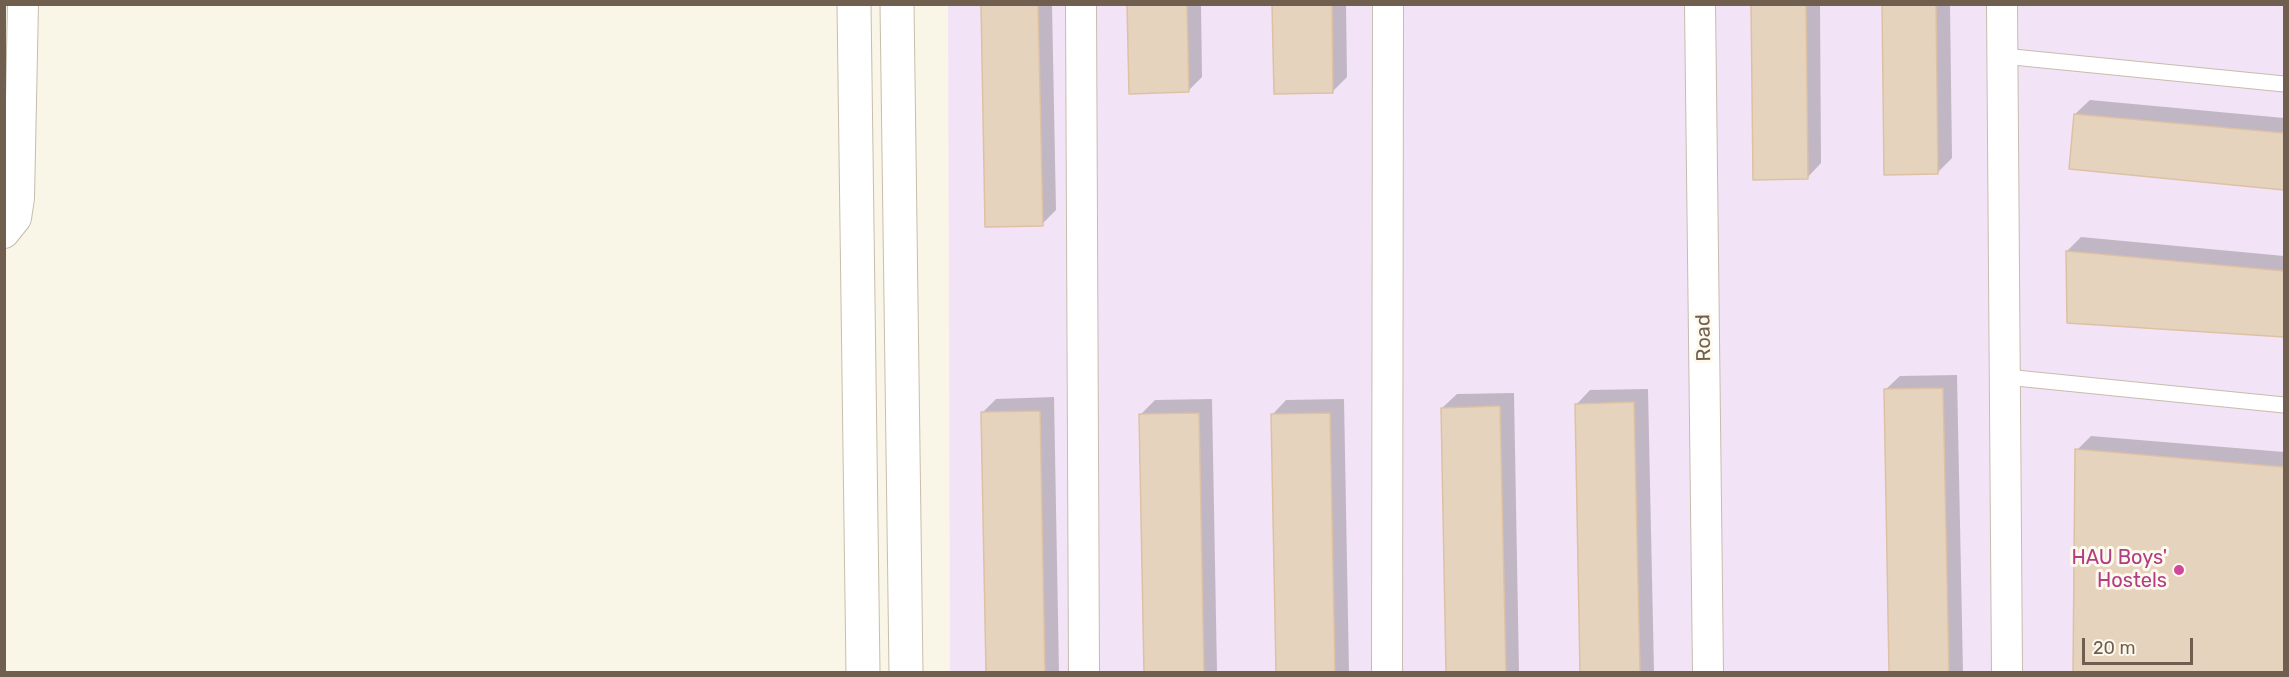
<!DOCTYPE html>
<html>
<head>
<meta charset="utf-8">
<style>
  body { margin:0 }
  #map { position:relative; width:2289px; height:677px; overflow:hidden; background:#f9f5e7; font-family:Rubik,sans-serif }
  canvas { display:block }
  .frame { position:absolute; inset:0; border:6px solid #705f4f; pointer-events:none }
  .scale { position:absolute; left:2082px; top:638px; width:111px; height:27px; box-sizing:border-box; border:3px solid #705f4f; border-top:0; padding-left:8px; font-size:18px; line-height:21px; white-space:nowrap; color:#705f4f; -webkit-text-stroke:4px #fdf9ed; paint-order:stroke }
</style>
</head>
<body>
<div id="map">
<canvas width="2289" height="677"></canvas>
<div class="frame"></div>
<div class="scale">20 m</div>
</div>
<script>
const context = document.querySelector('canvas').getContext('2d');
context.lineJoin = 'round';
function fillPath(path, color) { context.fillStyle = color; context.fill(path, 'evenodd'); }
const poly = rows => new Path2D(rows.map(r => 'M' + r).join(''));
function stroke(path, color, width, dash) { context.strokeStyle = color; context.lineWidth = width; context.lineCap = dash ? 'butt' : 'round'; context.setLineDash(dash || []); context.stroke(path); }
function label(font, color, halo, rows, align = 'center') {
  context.font = font + ' Rubik,sans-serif'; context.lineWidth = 6; context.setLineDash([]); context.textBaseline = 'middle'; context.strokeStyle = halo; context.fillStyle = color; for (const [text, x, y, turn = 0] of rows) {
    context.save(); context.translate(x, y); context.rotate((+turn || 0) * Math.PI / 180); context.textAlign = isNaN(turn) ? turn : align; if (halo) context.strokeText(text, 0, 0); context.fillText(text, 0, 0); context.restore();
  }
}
fillPath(poly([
  [948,5,2284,5,2284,672,950,672]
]), '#f2e4f6');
fillPath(poly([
  [982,4,1052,4,1056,210,1042,224],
  [1129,4,1201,4,1202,77,1188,91],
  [1274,4,1346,4,1347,77,1333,91],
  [1753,4,1820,4,1821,163,1807,178],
  [1883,4,1950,4,1952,158,1938,172],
  [2090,100,2284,118,2284,188,2070,168,2075,114],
  [2081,237,2284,256,2284,335,2068,321,2067,251],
  [1957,375,1963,672,1891,672,1885,390,1900,376],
  [1648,389,1654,672,1582,672,1576,405,1590,390],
  [1514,393,1519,672,1447,672,1442,408,1457,394],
  [1054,397,1059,672,987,672,982,413,996,399],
  [1212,399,1217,672,1145,672,1141,414,1155,400],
  [1344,399,1349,672,1278,672,1272,415,1286,400],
  [2091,436,2284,452,2284,672,2075,672,2077,450]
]), '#0003');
const building = poly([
  [981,4,1038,4,1043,226,985,227,981,4],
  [1127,4,1187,4,1189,92,1129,94,1127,4],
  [1272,4,1332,4,1333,93,1274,94,1272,4],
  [1751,4,1806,4,1808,179,1753,180,1751,4],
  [1882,4,1936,4,1938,174,1884,175,1882,4],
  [2074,114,2284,133,2284,190,2069,169,2074,114],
  [2066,251,2284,271,2284,337,2067,323,2066,251],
  [1943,388,1949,672,1889,672,1884,389,1943,388],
  [1634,402,1640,672,1580,672,1575,404,1634,402],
  [1500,406,1506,672,1446,672,1441,408,1500,406],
  [1040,411,1045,672,986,672,981,412,1040,411],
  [1199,413,1204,672,1144,672,1139,414,1199,413],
  [1330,413,1335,672,1276,672,1271,414,1330,413],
  [2075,449,2284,467,2284,672,2073,672,2075,449]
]);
fillPath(building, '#e6d3bd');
stroke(building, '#dcc1a5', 1.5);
const service = poly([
  [2003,56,2284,84],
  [2006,377,2284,405]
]);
const minor = poly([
  [1081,4,1084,672],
  [1700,4,1708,672],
  [2002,4,2007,672],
  [4,233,16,218,19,198,23,4],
  [1387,672,1388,4]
]);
const secondary = poly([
  [854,4,863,672],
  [897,4,906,672]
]);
stroke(service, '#c7bcad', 17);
stroke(minor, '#c7bcad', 32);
stroke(secondary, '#cabdab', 35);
stroke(service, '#fff', 15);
stroke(minor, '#fff', 30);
stroke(secondary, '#fff', 33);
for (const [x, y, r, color] of [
  [2179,570,6,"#d1479c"]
]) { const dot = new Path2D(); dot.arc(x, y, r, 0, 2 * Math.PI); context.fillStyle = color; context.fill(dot); stroke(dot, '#fdf9ed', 2); }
label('20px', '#705f4f', '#fdf9ed', [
  ["Road",1704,338,-91]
]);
label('20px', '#b23c85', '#fdf9ed', [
  ["HAU Boys'",2167,558],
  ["Hostels",2167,581]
], 'right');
</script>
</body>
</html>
